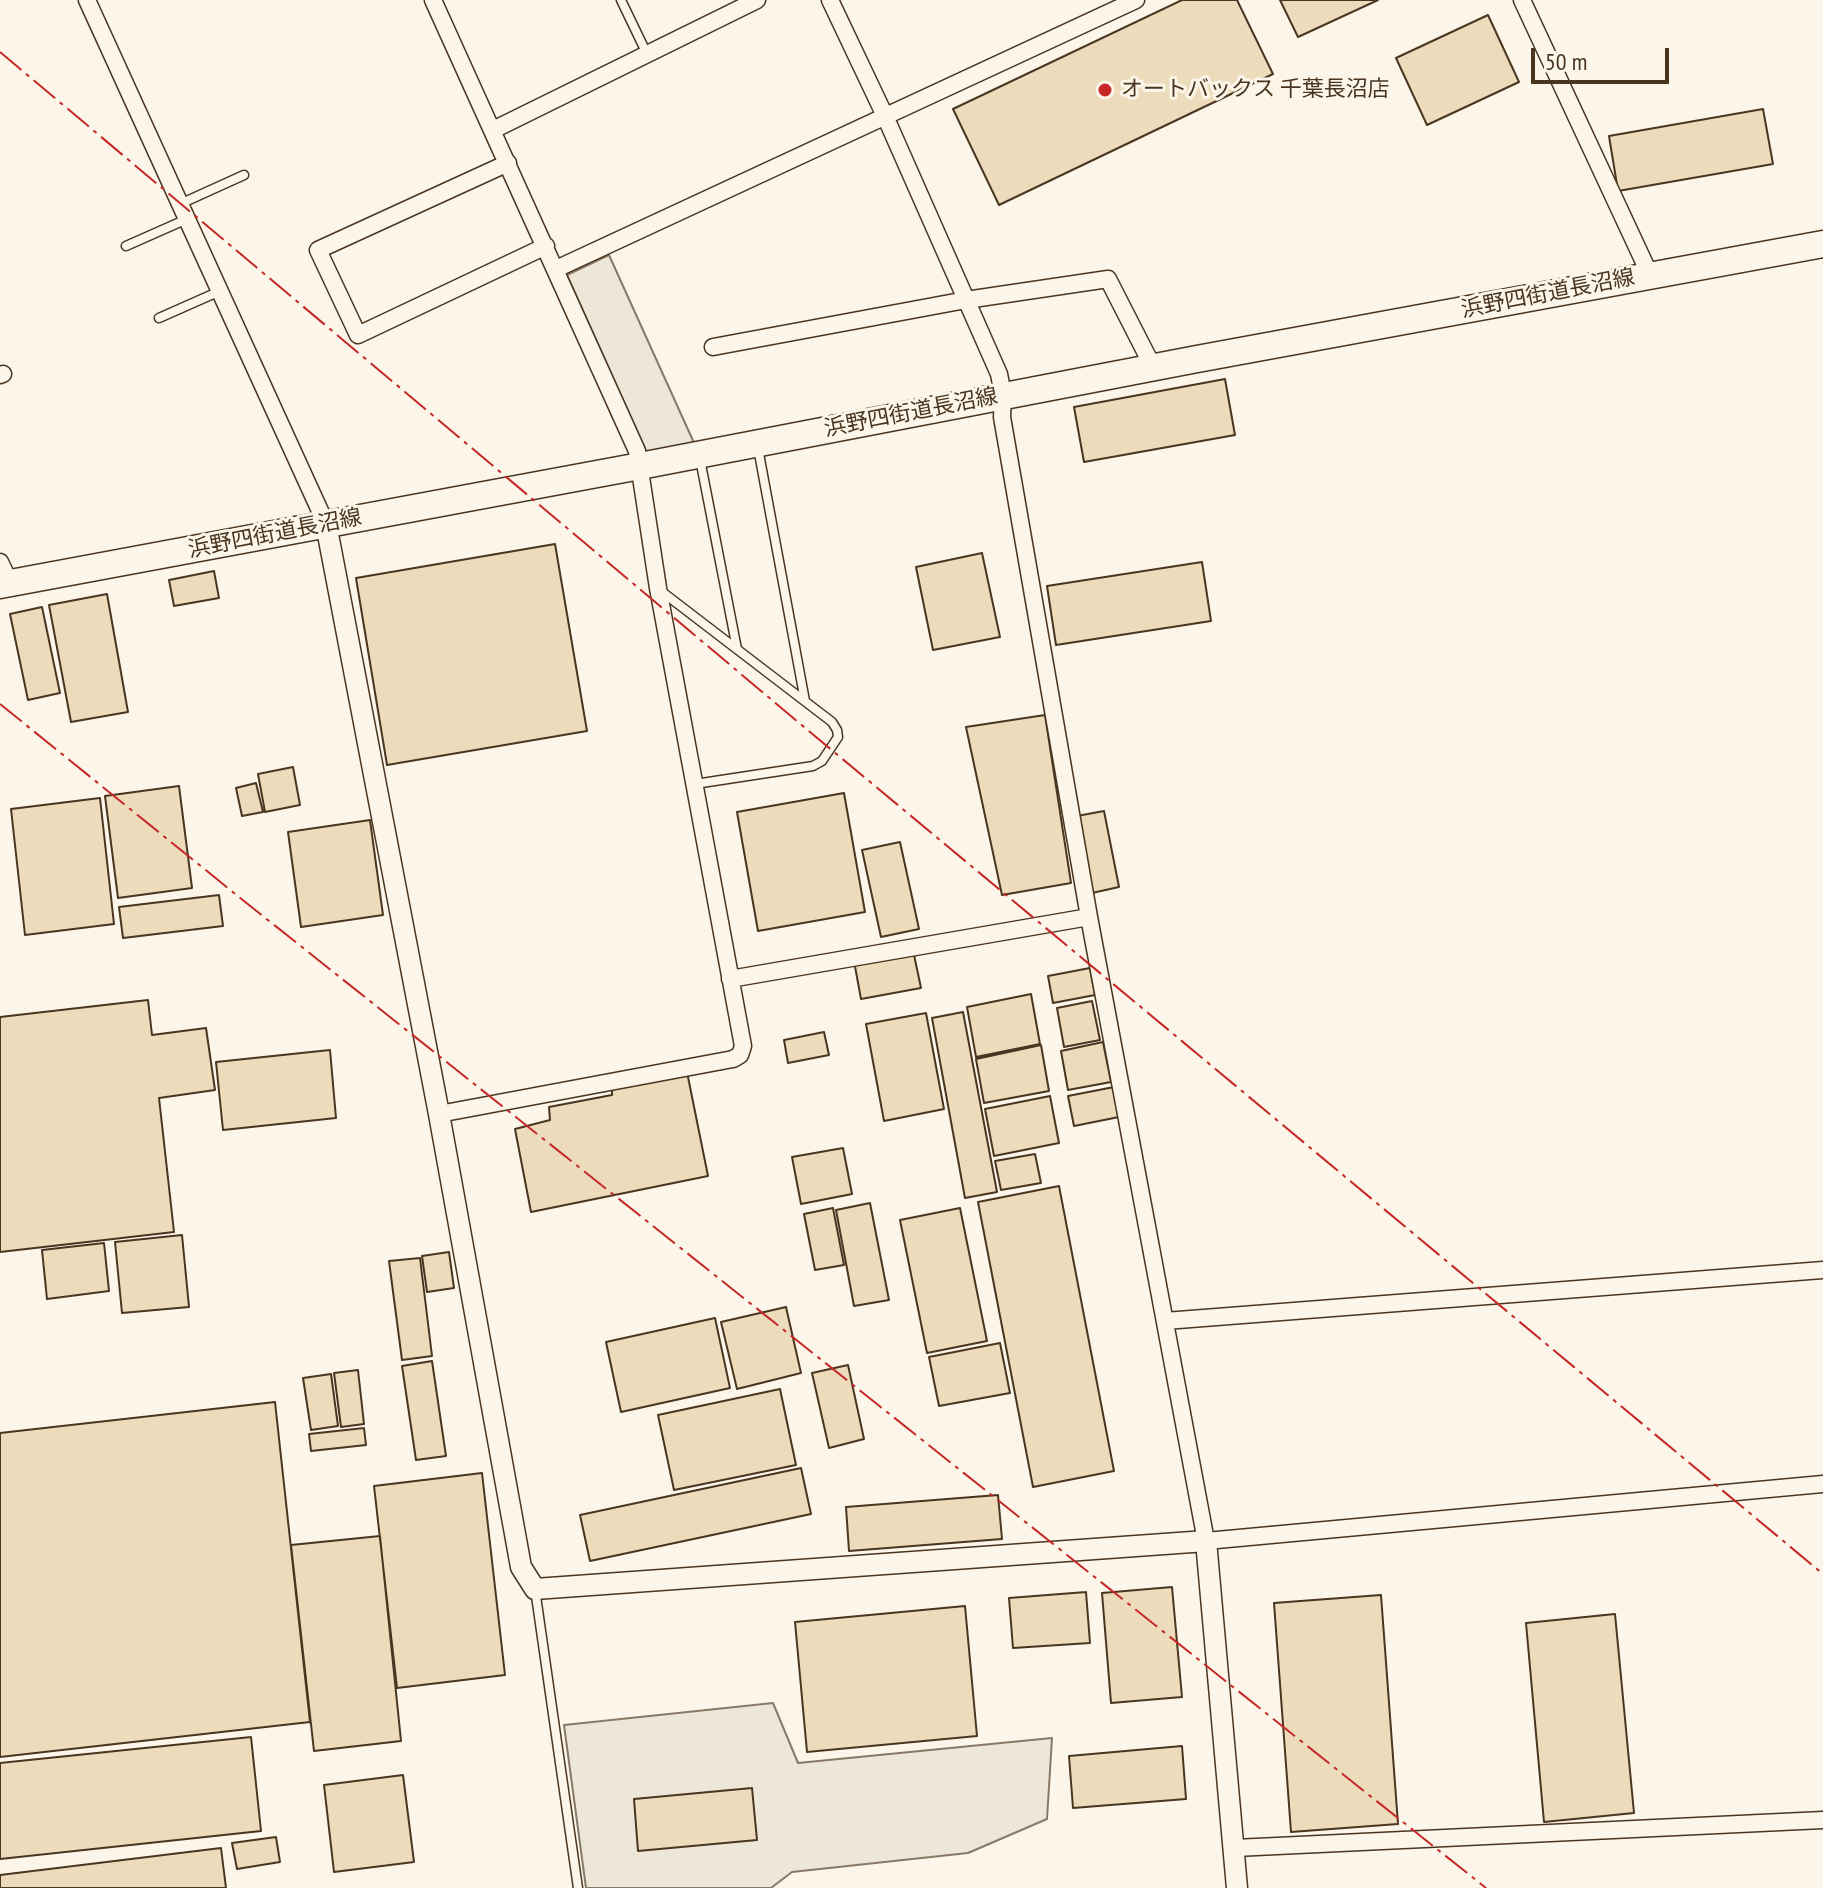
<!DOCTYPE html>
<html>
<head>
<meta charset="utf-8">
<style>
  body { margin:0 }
  #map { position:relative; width:1823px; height:1888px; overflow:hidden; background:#fbf6e9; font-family:"PT Sans Narrow",sans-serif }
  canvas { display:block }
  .scale { position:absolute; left:1531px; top:48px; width:138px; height:36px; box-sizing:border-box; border:4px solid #4a3520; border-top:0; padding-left:10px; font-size:24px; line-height:28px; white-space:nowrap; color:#4a3520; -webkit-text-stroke:6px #fbf6e9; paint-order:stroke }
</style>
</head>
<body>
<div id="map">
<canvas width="1823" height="1888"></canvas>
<div class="scale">50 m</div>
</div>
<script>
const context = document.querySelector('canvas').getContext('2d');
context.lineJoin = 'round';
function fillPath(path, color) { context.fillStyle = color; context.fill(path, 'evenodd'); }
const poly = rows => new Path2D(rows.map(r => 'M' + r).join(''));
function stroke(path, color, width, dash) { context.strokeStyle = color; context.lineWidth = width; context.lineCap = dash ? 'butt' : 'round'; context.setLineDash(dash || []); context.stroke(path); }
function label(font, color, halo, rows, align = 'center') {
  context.font = font + ' "PT Sans Narrow","Noto Sans JP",sans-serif'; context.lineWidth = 6; context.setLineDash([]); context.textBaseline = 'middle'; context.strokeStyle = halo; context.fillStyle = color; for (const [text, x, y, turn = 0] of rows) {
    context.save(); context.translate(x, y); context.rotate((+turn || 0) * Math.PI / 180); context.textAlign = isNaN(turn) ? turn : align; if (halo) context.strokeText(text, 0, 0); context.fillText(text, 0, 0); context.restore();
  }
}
const green = poly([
  [609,255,695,445,647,453,567,275,609,255]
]);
fillPath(green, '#ede6d9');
stroke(green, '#887966', 2);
const parking = poly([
  [773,1703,798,1763,1052,1738,1047,1819,968,1853,792,1872,771,1888,586,1888,564,1725,773,1703]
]);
fillPath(parking, '#ede7d9');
stroke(parking, '#887966', 2);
const building = poly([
  [1182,0,1237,0,1273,74,999,205,953,109,1182,0],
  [1280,0,1378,0,1298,37,1280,0],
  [1488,15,1519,82,1427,125,1396,58,1488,15],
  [1763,109,1773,164,1618,191,1609,136,1763,109],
  [1225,379,1235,435,1084,462,1074,407,1225,379],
  [555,544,587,731,387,765,356,578,555,544],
  [982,553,1000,637,933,650,916,567,982,553],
  [1202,562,1211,621,1056,645,1047,586,1202,562],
  [214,571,219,598,174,606,169,580,214,571],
  [107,594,128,712,71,722,49,605,107,594],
  [42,607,60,693,28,700,10,614,42,607],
  [1045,715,1071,883,1002,895,966,727,1045,715],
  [293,767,300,805,265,812,258,774,293,767],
  [256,783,263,812,242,816,236,788,256,783],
  [179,786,192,888,118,898,105,796,179,786],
  [844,793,865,912,758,931,737,812,844,793],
  [100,798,114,924,25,935,11,809,100,798],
  [1104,811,1119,887,1092,893,1077,816,1104,811],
  [370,820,383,915,301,927,288,832,370,820],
  [900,842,919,929,881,937,862,850,900,842],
  [219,895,223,926,123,938,119,907,219,895],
  [913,950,921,988,861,999,854,961,913,950],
  [1090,968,1095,995,1053,1003,1048,976,1090,968],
  [1031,994,1040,1044,976,1057,967,1007,1031,994],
  [148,1000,152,1035,206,1028,215,1090,159,1098,174,1232,0,1252,0,1017,148,1000],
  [1092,1001,1100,1040,1064,1047,1057,1008,1092,1001],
  [963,1012,997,1192,965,1198,932,1018,963,1012],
  [926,1013,944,1109,884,1121,866,1024,926,1013],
  [824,1032,829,1055,788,1063,784,1040,824,1032],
  [1103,1042,1111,1082,1068,1090,1061,1051,1103,1042],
  [1041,1045,1049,1091,984,1103,976,1059,1041,1045],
  [330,1050,336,1118,223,1130,216,1062,330,1050],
  [687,1072,708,1176,531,1212,515,1129,550,1120,549,1107,612,1095,612,1087,687,1072],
  [1114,1087,1119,1117,1074,1126,1068,1096,1114,1087],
  [1050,1096,1059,1143,994,1156,985,1109,1050,1096],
  [843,1148,852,1194,801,1204,792,1157,843,1148],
  [1035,1154,1041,1183,1001,1190,995,1161,1035,1154],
  [1059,1186,1114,1471,1033,1487,978,1202,1059,1186],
  [870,1203,889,1300,854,1306,836,1210,870,1203],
  [833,1208,844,1265,815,1270,804,1214,833,1208],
  [960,1208,987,1341,927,1353,900,1220,960,1208],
  [182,1235,189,1307,122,1313,115,1242,182,1235],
  [104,1243,109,1291,47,1299,42,1250,104,1243],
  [449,1252,454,1288,427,1292,422,1256,449,1252],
  [420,1258,432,1356,402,1360,389,1261,420,1258],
  [786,1307,801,1373,737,1389,721,1322,786,1307],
  [715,1318,730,1388,621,1412,606,1342,715,1318],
  [1000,1343,1010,1393,939,1406,929,1357,1000,1343],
  [432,1361,446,1456,416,1460,402,1366,432,1361],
  [848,1365,864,1439,829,1448,812,1373,848,1365],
  [358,1370,364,1424,341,1427,334,1373,358,1370],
  [331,1374,338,1426,311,1430,303,1378,331,1374],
  [780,1389,796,1465,674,1490,658,1415,780,1389],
  [275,1402,310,1722,0,1757,0,1433,275,1402],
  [364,1428,366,1445,311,1451,309,1434,364,1428],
  [801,1468,811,1514,590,1561,580,1515,801,1468],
  [482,1473,505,1675,397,1688,374,1486,482,1473],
  [998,1495,1002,1539,849,1551,846,1507,998,1495],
  [380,1536,401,1741,314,1751,291,1545,380,1536],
  [1172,1587,1182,1697,1111,1703,1102,1593,1172,1587],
  [1086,1592,1090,1643,1013,1648,1009,1598,1086,1592],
  [1381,1595,1398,1824,1291,1832,1274,1603,1381,1595],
  [965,1606,977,1736,807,1752,795,1622,965,1606],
  [1615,1614,1634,1813,1544,1822,1526,1623,1615,1614],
  [251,1737,261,1831,0,1859,0,1763,251,1737],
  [1182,1746,1186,1799,1073,1808,1069,1756,1182,1746],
  [403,1775,414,1862,334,1872,324,1785,403,1775],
  [752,1788,757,1840,638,1851,634,1799,752,1788],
  [276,1837,280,1862,237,1869,232,1843,276,1837],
  [221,1848,226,1888,0,1888,0,1875,221,1848]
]);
fillPath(building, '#ecdcbc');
stroke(building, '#4a3520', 2);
const service = poly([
  [621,0,647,54],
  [180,204,244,175],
  [126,246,187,219],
  [159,318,220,291],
  [758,448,805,701],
  [700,459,737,649],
  [661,591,832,722,837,730,838,737,822,761,813,766,695,784],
  [535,1589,578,1888]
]);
const minor = poly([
  [87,0,326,524],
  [433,0,637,451,658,588,743,1046,740,1055,733,1059,439,1114],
  [830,0,885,116,999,374,1003,395,1002,417,1089,917,1206,1541,1823,1484],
  [1522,0,1650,275],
  [493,130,757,0],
  [508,163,318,250,358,335,546,246],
  [556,269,1136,0],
  [713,347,966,300,1108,279,1153,367],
  [0,375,3,374],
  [0,562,10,583],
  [730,979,1089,917],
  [1165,1321,1823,1270],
  [1235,1848,1823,1820]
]);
const tertiary = poly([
  [326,524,439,1114,521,1567,535,1589,1206,1541,1237,1888]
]);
const primary = poly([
  [0,585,640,466,1197,359,1823,244]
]);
stroke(service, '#4a3520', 11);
stroke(minor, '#4a3520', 19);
stroke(tertiary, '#4a3520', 23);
stroke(primary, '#4a3520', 29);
stroke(service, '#fbf6e9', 8);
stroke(minor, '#fbf6e9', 16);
stroke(tertiary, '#fbf6e9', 20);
stroke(primary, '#fbf6e9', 26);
stroke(poly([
  [0,52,810,732,1823,1574],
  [0,704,244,901,1486,1888]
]), '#c62828', 2, [28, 6, 4, 6]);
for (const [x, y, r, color] of [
  [1105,90,8,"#c62828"]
]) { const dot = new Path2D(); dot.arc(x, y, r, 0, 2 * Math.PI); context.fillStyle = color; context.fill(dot); stroke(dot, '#fbf6e9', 3); }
label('22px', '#4a3520', '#fbf6e9', [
  ["オートバックス 千葉長沼店",1121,90]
], 'left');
label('22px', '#4a3520', '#fbf6e9', [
  ["浜野四街道長沼線",1548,294,-11],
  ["浜野四街道長沼線",911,413,-11],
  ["浜野四街道長沼線",275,534,-11]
]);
</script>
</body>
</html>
